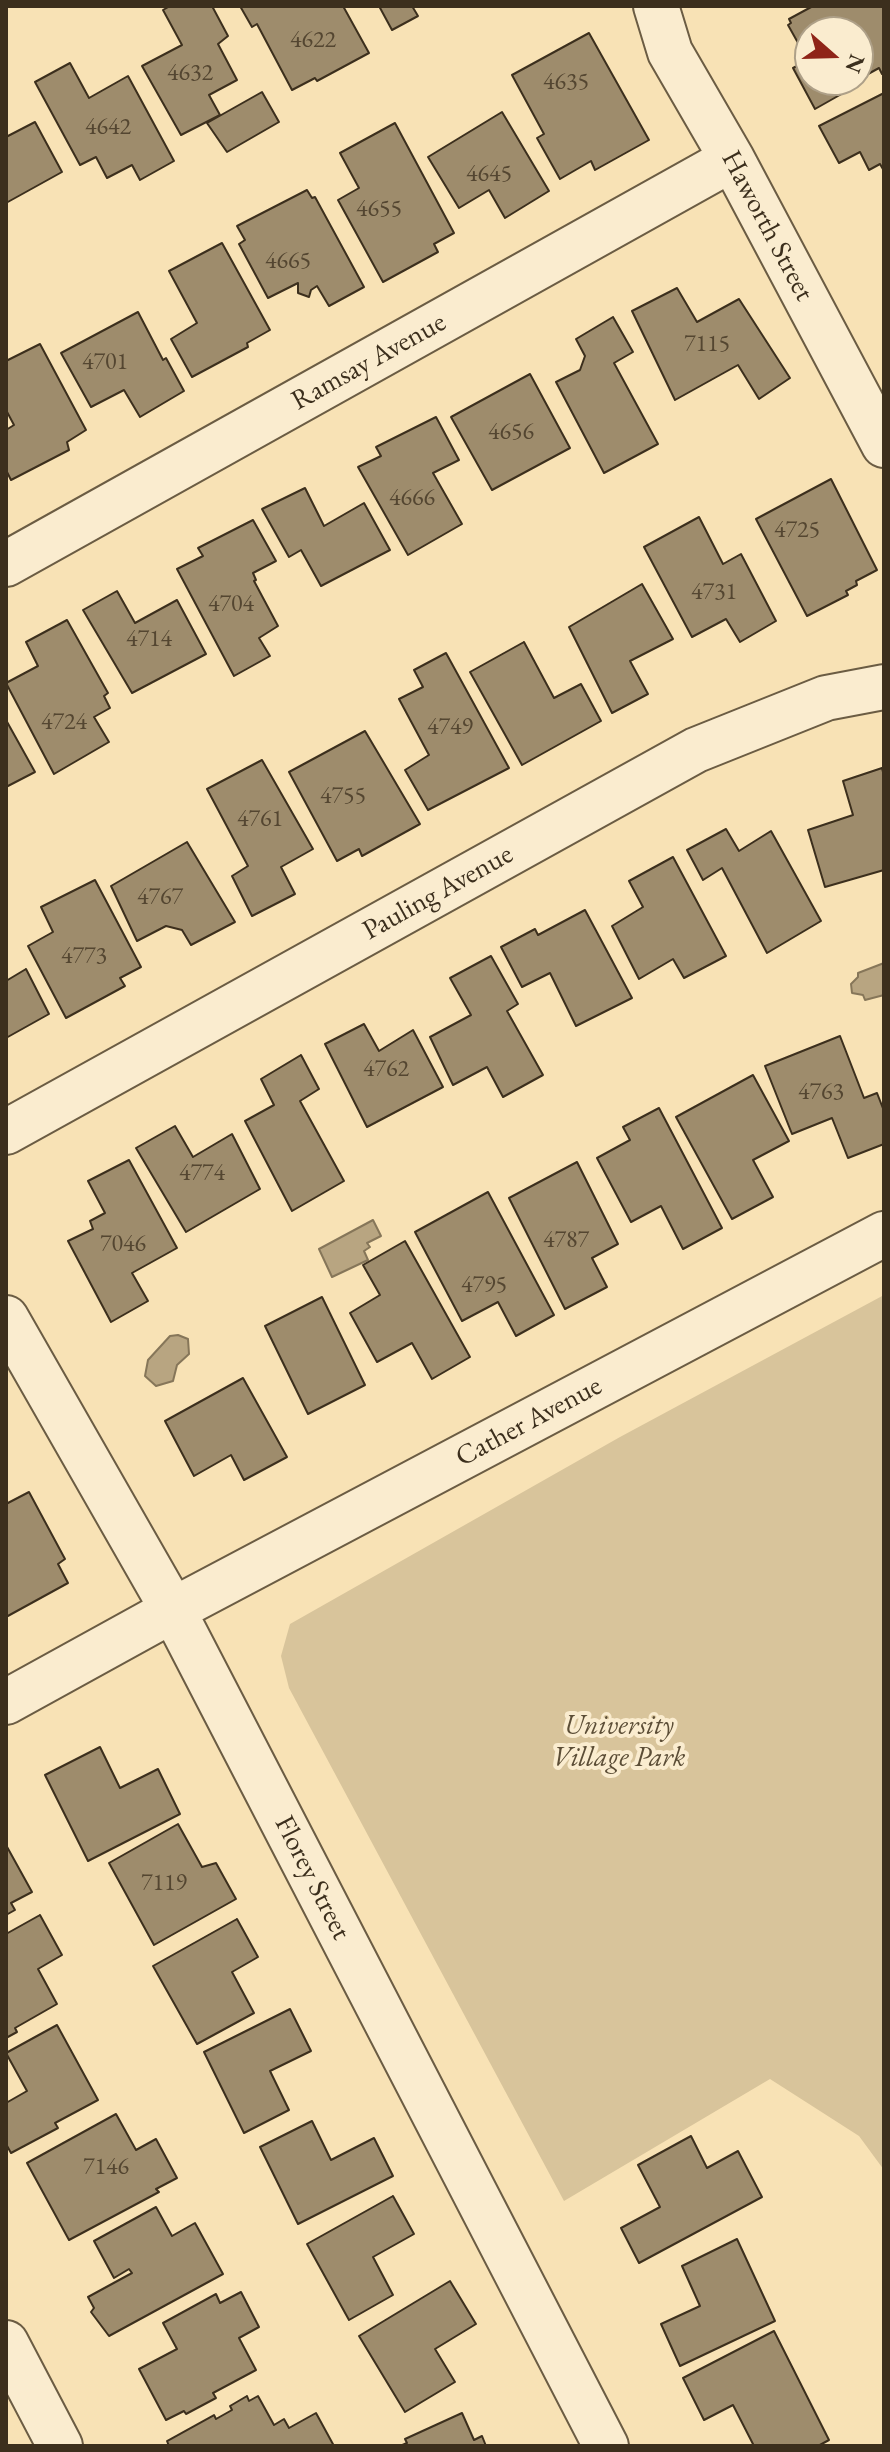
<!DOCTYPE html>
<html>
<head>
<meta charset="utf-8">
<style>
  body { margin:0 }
  #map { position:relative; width:890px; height:2452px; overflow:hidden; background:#f8e2b5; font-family:"EB Garamond",serif }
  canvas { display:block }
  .frame { position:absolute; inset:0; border:8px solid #3c2f1d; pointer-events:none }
  .north { position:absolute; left:794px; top:16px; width:80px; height:80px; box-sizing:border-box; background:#faeccf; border:2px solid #aea088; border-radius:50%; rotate:110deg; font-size:22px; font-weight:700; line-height:32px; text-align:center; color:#3c2f1d }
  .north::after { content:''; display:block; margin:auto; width:28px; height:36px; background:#8f2418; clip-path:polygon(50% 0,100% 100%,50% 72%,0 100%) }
</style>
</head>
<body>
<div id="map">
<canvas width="890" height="2452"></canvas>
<div class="frame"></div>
<div class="north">N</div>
</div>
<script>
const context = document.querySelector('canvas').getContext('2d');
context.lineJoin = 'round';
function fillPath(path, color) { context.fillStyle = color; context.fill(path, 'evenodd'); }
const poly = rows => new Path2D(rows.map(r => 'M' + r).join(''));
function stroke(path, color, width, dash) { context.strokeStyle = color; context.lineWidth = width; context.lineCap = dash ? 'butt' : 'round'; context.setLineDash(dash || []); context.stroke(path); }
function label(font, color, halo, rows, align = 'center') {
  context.font = font + ' "EB Garamond",serif'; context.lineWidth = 8; context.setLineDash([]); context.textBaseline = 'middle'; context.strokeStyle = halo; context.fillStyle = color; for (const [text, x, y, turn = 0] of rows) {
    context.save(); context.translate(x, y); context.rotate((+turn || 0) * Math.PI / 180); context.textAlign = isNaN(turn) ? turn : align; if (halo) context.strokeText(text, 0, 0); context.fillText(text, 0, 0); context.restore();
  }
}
fillPath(poly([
  [884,1295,884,2170,859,2136,770,2079,564,2201,289,1688,281,1656,290,1624,620,1437]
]), '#d8c49b');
const water = poly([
  [884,963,884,995,865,1000,863,995,852,993,851,984,858,977,858,973,884,963],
  [373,1220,381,1236,367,1243,370,1247,364,1251,368,1260,332,1277,319,1249,373,1220],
  [178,1335,188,1339,189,1354,177,1365,173,1381,156,1386,145,1376,148,1360,170,1336,178,1335]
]);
fillPath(water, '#b8a581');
stroke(water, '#867659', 2);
const building = poly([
  [170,6,212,6,228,36,218,44,237,80,209,95,220,115,181,135,142,66,182,45,163,10,170,6],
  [240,6,343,6,369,53,317,81,315,78,292,90,257,24,252,27,240,6],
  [379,6,412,6,418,16,392,30,379,6],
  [813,6,884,6,884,72,882,74,879,68,859,79,861,83,815,109,793,68,810,59,810,80,858,80,858,32,810,32,810,52,808,53,805,48,802,50,788,25,791,23,789,19,813,6],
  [589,33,649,140,595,170,591,161,560,179,537,138,544,134,512,75,589,33],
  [70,63,89,98,128,76,174,161,140,180,132,165,107,178,96,157,80,165,35,82,70,63],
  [262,92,279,122,227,152,207,123,262,92],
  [884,93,884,171,880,164,869,170,860,152,839,163,819,126,884,93],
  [502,112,549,191,505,218,489,190,459,208,428,157,502,112],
  [35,122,62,172,6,203,6,137,35,122],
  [395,123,454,233,434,244,438,252,383,282,338,200,359,188,340,153,395,123],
  [307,190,312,198,315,197,364,287,329,306,317,286,311,290,309,297,298,293,298,283,268,298,239,244,245,240,237,226,307,190],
  [222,243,270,330,247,343,248,347,192,377,171,339,197,323,169,271,222,243],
  [677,288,697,322,739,299,790,378,759,399,738,365,675,400,632,311,677,288],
  [138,312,163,360,166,358,184,391,140,417,124,390,91,407,61,353,138,312],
  [613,317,633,352,614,363,658,444,604,473,556,382,580,370,585,356,576,339,613,317],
  [40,344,86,430,67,442,69,450,11,480,6,470,6,430,14,425,6,410,6,361,40,344],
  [530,374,570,448,492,490,451,417,530,374],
  [436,417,459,460,433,473,462,524,408,555,358,467,381,456,376,447,436,417],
  [831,479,877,570,856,581,857,585,846,591,848,595,807,616,756,519,831,479],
  [305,488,324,526,364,503,390,550,321,586,301,550,289,557,262,509,305,488],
  [699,517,723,564,741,554,776,621,740,642,726,619,692,637,644,547,699,517],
  [253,520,276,561,253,573,256,580,254,581,278,626,259,638,270,656,234,676,177,569,203,556,198,548,253,520],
  [642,584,673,639,630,661,648,694,612,713,569,627,642,584],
  [117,591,135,623,177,600,206,654,132,693,83,610,117,591],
  [67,620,108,693,104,696,110,708,94,717,109,742,54,774,6,683,38,666,26,642,67,620],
  [524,642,554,698,581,684,601,721,522,765,470,672,524,642],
  [446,653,509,768,428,810,405,770,429,755,399,699,423,687,414,670,446,653],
  [6,720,35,772,6,787,6,720],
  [365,731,420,824,362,856,359,849,337,861,289,772,365,731],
  [262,760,313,849,281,867,295,894,252,916,232,876,248,866,207,789,262,760],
  [882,768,884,776,884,870,825,887,808,830,853,815,843,781,882,768],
  [726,829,739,851,771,831,821,921,767,953,722,868,703,880,687,850,726,829],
  [187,842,235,922,191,945,182,930,166,926,137,941,111,886,187,842],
  [673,857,726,956,684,978,673,959,639,979,612,926,643,907,629,881,673,857],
  [95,880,141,967,120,978,125,986,66,1018,28,946,53,932,41,907,95,880],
  [585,910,632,998,576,1026,550,973,522,987,501,947,535,929,538,935,585,910],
  [491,956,518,1004,507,1011,543,1075,503,1097,487,1067,453,1085,430,1037,471,1015,450,978,491,956],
  [26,969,49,1014,6,1038,6,981,26,969],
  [364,1024,379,1051,413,1030,443,1087,367,1127,325,1044,364,1024],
  [840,1036,864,1098,877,1093,884,1111,884,1144,848,1158,832,1118,792,1134,765,1066,840,1036],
  [301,1055,319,1089,300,1101,344,1181,292,1211,245,1121,274,1105,261,1079,301,1055],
  [753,1075,789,1141,753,1160,773,1197,732,1219,676,1117,753,1075],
  [659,1108,722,1228,683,1249,661,1206,631,1222,597,1158,630,1140,623,1127,659,1108],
  [175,1126,193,1157,232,1134,260,1189,186,1232,136,1148,175,1126],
  [129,1160,177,1248,132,1273,148,1301,111,1322,68,1241,93,1229,90,1221,105,1213,88,1181,129,1160],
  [577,1162,618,1244,592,1258,607,1287,565,1309,509,1198,577,1162],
  [488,1192,554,1315,516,1336,498,1302,462,1321,415,1232,488,1192],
  [405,1241,470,1357,432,1379,412,1343,377,1362,350,1313,380,1295,363,1265,405,1241],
  [322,1297,365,1385,308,1414,265,1326,322,1297],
  [243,1378,287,1457,244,1480,231,1455,194,1476,165,1421,243,1378],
  [29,1492,65,1559,58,1564,68,1583,6,1617,6,1504,29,1492],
  [100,1747,120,1788,158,1769,180,1814,88,1861,45,1775,100,1747],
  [178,1824,202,1867,216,1863,236,1899,154,1945,109,1863,178,1824],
  [6,1845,32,1892,11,1903,15,1910,6,1915,6,1845],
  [40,1915,62,1955,38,1969,57,2004,15,2028,17,2032,6,2038,6,1934,40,1915],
  [237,1919,258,1957,232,1972,254,2013,197,2044,153,1966,237,1919],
  [290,2009,311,2051,270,2071,289,2110,244,2133,204,2052,290,2009],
  [57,2025,98,2100,55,2123,58,2128,11,2153,6,2144,6,2103,27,2091,6,2053,57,2025],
  [116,2114,136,2150,156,2139,177,2178,156,2189,159,2192,69,2240,27,2163,116,2114],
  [312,2121,331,2160,374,2138,393,2176,298,2224,260,2147,312,2121],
  [691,2136,707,2168,738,2151,762,2197,639,2263,621,2228,660,2207,638,2165,691,2136],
  [393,2196,414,2234,373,2257,393,2295,349,2320,307,2244,393,2196],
  [156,2207,172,2236,195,2223,223,2274,109,2336,91,2312,94,2308,88,2297,132,2273,129,2269,114,2278,94,2241,156,2207],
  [737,2239,775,2321,680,2366,661,2324,700,2306,682,2266,737,2239],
  [450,2281,476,2324,435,2349,455,2382,405,2412,359,2336,450,2281],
  [241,2292,259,2327,239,2338,256,2370,213,2393,216,2398,186,2414,184,2411,166,2420,139,2369,177,2349,163,2323,216,2294,220,2303,241,2292],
  [774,2331,829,2440,818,2446,754,2446,733,2405,704,2420,683,2378,774,2331],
  [247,2396,249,2401,258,2396,274,2425,284,2419,289,2428,316,2413,334,2446,169,2446,167,2441,214,2415,216,2419,232,2410,230,2406,247,2396],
  [462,2413,474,2440,482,2436,486,2446,400,2446,407,2443,405,2439,462,2413]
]);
fillPath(building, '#9e8c6c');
stroke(building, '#3c2f1d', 2);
const minor = poly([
  [656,6,670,52,732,159,884,445],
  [6,564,732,159],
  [6,1132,696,750,826,698,884,687],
  [6,1318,173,1610,606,2446],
  [6,1702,173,1610,884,1234],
  [6,2343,60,2446]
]);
stroke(minor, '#6b5c43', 48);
stroke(minor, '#faeccf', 44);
label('24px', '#544631', null, [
  ["4622",313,40],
  ["4632",190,73],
  ["4635",566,82],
  ["4642",108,127],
  ["4645",489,174],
  ["4655",379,209],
  ["4665",288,261],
  ["7115",707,344],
  ["4701",105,362],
  ["4656",511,432],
  ["4666",412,498],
  ["4725",797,530],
  ["4731",714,592],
  ["4704",231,604],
  ["4714",149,639],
  ["4724",64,722],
  ["4749",450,727],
  ["4755",343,796],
  ["4761",260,819],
  ["4767",160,897],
  ["4773",84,956],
  ["4762",386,1069],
  ["4763",821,1092],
  ["4774",202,1173],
  ["4787",566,1240],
  ["7046",123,1244],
  ["4795",484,1285],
  ["7119",164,1883],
  ["7146",106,2167]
]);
label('28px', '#3c2f1d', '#faeccf', [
  ["Haworth Street",767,226,62],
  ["Ramsay Avenue",369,362,-29],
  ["Pauling Avenue",438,893,-29],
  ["Cather Avenue",529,1422,-28],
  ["Florey Street",312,1878,63]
]);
label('italic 28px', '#5b4d36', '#faeccf', [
  ["University",619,1726],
  ["Village Park",619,1758]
]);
</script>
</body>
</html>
